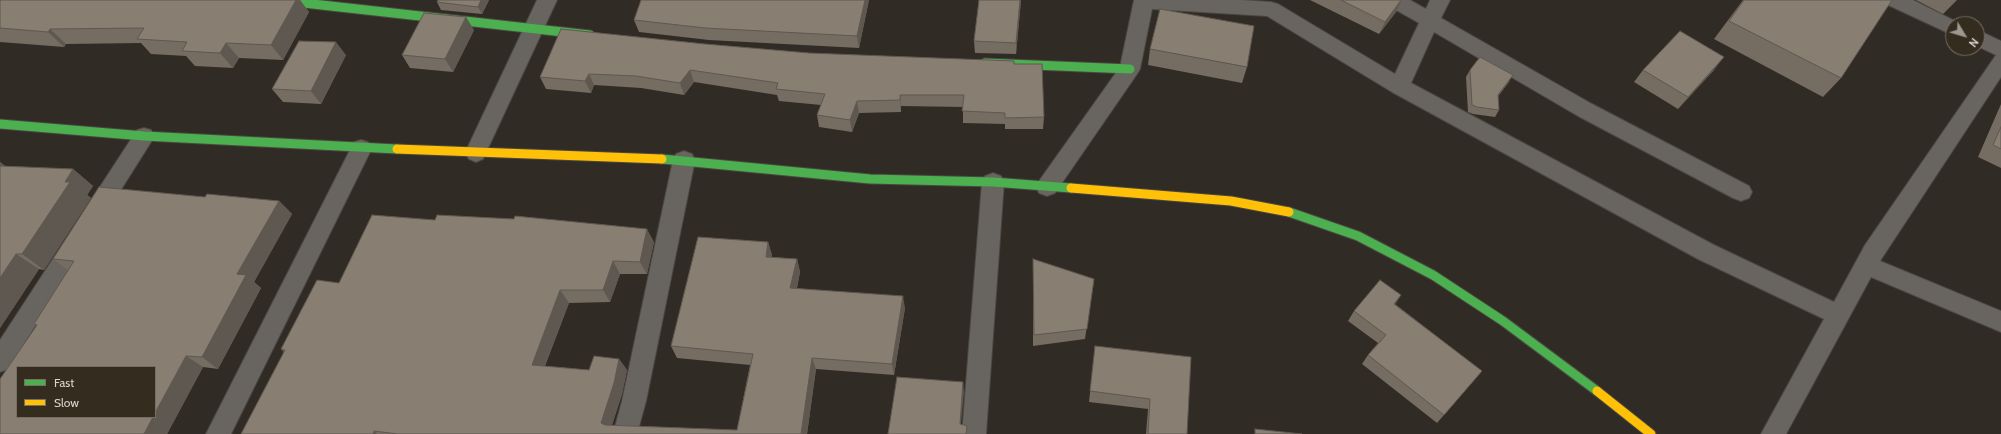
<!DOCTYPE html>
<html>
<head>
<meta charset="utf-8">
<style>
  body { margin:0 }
  #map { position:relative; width:2001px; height:434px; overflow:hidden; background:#302b25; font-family:Cabin,sans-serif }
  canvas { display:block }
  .legend { position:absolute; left:16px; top:366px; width:140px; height:52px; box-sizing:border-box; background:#352c20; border:1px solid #776f65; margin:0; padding:5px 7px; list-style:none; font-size:12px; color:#dbd4cd }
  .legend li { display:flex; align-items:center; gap:8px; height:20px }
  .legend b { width:20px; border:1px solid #776f65 }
  .north { position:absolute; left:1945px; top:16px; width:40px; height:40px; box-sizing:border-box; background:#352c20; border:1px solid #776f65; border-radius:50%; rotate:128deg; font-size:11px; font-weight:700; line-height:16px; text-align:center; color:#dbd4cd }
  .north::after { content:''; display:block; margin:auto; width:14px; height:18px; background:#9f9992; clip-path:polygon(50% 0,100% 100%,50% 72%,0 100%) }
</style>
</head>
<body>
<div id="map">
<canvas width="2001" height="434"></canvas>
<ul class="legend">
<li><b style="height:5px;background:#4caf50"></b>Fast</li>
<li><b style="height:5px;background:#ffc107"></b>Slow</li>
</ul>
<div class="north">N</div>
</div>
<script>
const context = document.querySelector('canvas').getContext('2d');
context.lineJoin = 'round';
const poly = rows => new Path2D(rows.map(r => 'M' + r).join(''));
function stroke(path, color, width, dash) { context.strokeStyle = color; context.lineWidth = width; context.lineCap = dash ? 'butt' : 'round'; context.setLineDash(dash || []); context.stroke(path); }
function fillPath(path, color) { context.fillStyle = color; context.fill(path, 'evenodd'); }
const street = poly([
  [537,0,557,0,483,159,476,162,469,159,465,153,537,0],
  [1134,0,1241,0,1271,2,1278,4,1395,74,1419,23,1387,5,1384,0,1410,0,1426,9,1430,0,1450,0,1441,18,1592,104,1749,186,1752,192,1749,198,1741,201,1733,198,1578,116,1434,32,1411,83,1714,245,1834,302,1865,245,1996,55,1977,46,1977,31,1984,33,2001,41,2001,77,1880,261,2001,311,2001,332,1871,277,1786,434,1761,434,1824,319,1698,259,1392,92,1267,16,1152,9,1140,69,1137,74,1055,193,1047,196,1039,193,1036,187,1039,181,1120,67,1134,0],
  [1885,0,1913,0,1961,24,1953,24,1953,34,1946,32,1888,5,1885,0],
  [144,128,151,130,154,136,151,142,8,369,0,372,0,340,137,130,144,128],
  [361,140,368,142,372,148,231,434,206,434,354,142,361,140],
  [684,151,692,154,695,160,646,401,637,434,613,434,622,401,673,160,676,154,684,151],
  [993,173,1001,176,1004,182,986,434,962,434,982,182,985,176,993,173]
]);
const fast = poly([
  [277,0,590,35],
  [985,63,1130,69],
  [0,124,144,136,397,149],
  [662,159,870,179,993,182,1071,188],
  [1289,212,1358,236,1433,275,1503,321,1597,391]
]);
const slow = poly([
  [397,149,662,159],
  [1071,188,1231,201,1289,212],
  [1597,391,1651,434]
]);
stroke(street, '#4b4641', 2);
stroke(fast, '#4b4641', 11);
stroke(slow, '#4b4641', 11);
fillPath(street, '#68645f');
stroke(fast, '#4caf50', 9);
stroke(slow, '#ffc107', 9);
fillPath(poly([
  [0,0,300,0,309,12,283,60,239,58,233,68,195,66,186,56,151,54,141,43,66,44,64,47,0,42],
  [438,0,489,0,482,14,441,10,437,2],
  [869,0,859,48,709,40,639,32,634,20],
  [979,0,1021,0,1016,54,975,53,974,41],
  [1310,0,1402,0,1396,12,1379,34],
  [1743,0,1892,0,1841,78,1823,97,1714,39],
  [1916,0,1957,0,1943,14],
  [474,30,453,72,410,68,402,55],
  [705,44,809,53,1014,64,1044,117,1043,129,1005,129,1005,124,963,123,963,107,901,106,901,112,859,113,852,132,819,127,817,115,821,105,779,101,777,95,694,82,684,95,641,88,594,85,591,93,546,89,540,77],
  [1150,49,1247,67,1242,83,1148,65],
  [346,55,321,104,283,102,272,89],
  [1470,70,1509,82,1498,96,1499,110,1495,117,1473,114,1468,112,1466,77],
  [1643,70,1714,70,1678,109,1634,82],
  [2001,104,2001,168,1978,157],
  [0,162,5,166,73,169,93,186,87,195,91,198,44,270,39,269,0,328],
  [205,197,279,201,292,214,254,282,261,288,218,369,203,367,167,434,0,434,36,326,34,324,68,270,53,259],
  [654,242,647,274,620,274,610,302,569,303,545,366,589,370,619,359,627,370,622,394,612,425,737,430,750,365,677,358,671,346,768,242,772,255,772,257,797,259,800,272,797,288,905,308,894,375,816,369,807,434,241,434,284,352,281,349,339,283],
  [1033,259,1094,279,1085,339,1033,346],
  [1395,304,1482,371,1437,423,1362,364,1368,355,1378,343,1348,321,1354,311],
  [1095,346,1187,434,1146,434,1148,409,1089,402]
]), '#756c62');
fillPath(poly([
  [296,0,300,0,309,12,283,60,271,45],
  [481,0,489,0,482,14,478,7],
  [865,0,869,0,859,48,857,36],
  [1020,0,1021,0,1016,54,1016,43],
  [1402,0,1396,12,1379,34,1385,22],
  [466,17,474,30,453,72,445,59],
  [50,29,66,44,64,47,48,32],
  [336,42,346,55,321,104,311,91],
  [226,43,239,58,233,68,220,53],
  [1724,57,1714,70,1678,109,1688,97],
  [690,70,694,82,684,95,680,83],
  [589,74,594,85,591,93,585,81],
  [1513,75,1509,82,1494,102,1498,95],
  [900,95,901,106,901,112,900,100],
  [857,101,859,113,852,132,850,120],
  [0,162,20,178,0,170],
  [73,169,93,186,87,195,91,198,44,270,22,254,65,182],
  [279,201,292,214,254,282,261,288,218,369,202,357,237,274],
  [647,229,654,242,647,274,640,262],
  [768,242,772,255,771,270,766,257],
  [16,254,39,269,0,328,0,278],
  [797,259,800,272,794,300,790,288],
  [613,261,620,274,610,302,603,290],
  [560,290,569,303,541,376,532,365],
  [1401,295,1395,305,1394,304],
  [903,296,905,308,894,375,892,364],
  [186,356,203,367,167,434,144,434,153,417,155,417,155,413],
  [812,358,816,369,807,434,801,434],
  [619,359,627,370,622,394,609,434,601,423],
  [963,382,964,392,960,434,960,424],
  [374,431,377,434,373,434]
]), '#5f5850');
const building = poly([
  [0,0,296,0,271,45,226,43,220,53,182,51,187,42,137,39,144,28,50,29,48,32,0,28,0,0],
  [438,0,481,0,478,7,437,2,438,0],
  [641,0,865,0,857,36,705,28,634,20,641,0],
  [979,0,1020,0,1016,43,974,41,979,0],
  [1341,0,1401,0,1385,22,1341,0],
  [1744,0,1892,0,1841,78,1729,21,1744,0],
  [1160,9,1254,26,1247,67,1150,49,1160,9],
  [424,13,466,17,445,59,402,55,424,13],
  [561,29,705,44,809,53,1014,61,1014,64,1042,64,1044,117,1005,118,1005,113,962,111,964,95,900,95,900,100,857,101,850,120,817,115,825,94,776,89,778,83,690,70,680,83,636,76,589,74,585,81,540,77,561,29],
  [1680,31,1724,57,1688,97,1643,70,1680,31],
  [299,41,336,42,311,91,272,89,299,41],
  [1480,57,1513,75,1498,95,1499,110,1477,107,1472,105,1470,70,1480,57],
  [2001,127,2001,149,1993,145,2001,127],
  [0,166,73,169,65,182,70,182,22,254,16,254,0,278,0,166],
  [99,187,205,197,207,194,279,201,237,274,246,275,202,357,186,356,155,413,155,367,17,367,17,417,153,417,144,434,0,434,0,379,37,325,34,324,74,261,53,259,99,187],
  [372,215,435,220,437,215,514,219,515,216,647,229,640,262,613,261,603,290,560,290,532,365,589,370,594,356,619,359,614,383,601,423,605,425,737,430,753,354,671,346,698,237,768,242,766,257,797,259,790,288,903,296,892,364,812,358,801,434,398,434,374,431,373,434,241,434,285,350,281,349,317,280,339,283,372,215],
  [1033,259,1094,279,1087,329,1034,335,1033,259],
  [1380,280,1401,295,1394,304,1482,371,1444,415,1368,355,1386,335,1354,311,1380,280],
  [1095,346,1191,357,1187,434,1148,434,1150,399,1090,391,1095,346],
  [897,377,963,382,960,424,967,426,966,434,888,434,897,377],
  [1255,429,1302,434,1255,434,1255,429]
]);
fillPath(building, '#887e72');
stroke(building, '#5f5850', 1);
</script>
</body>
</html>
